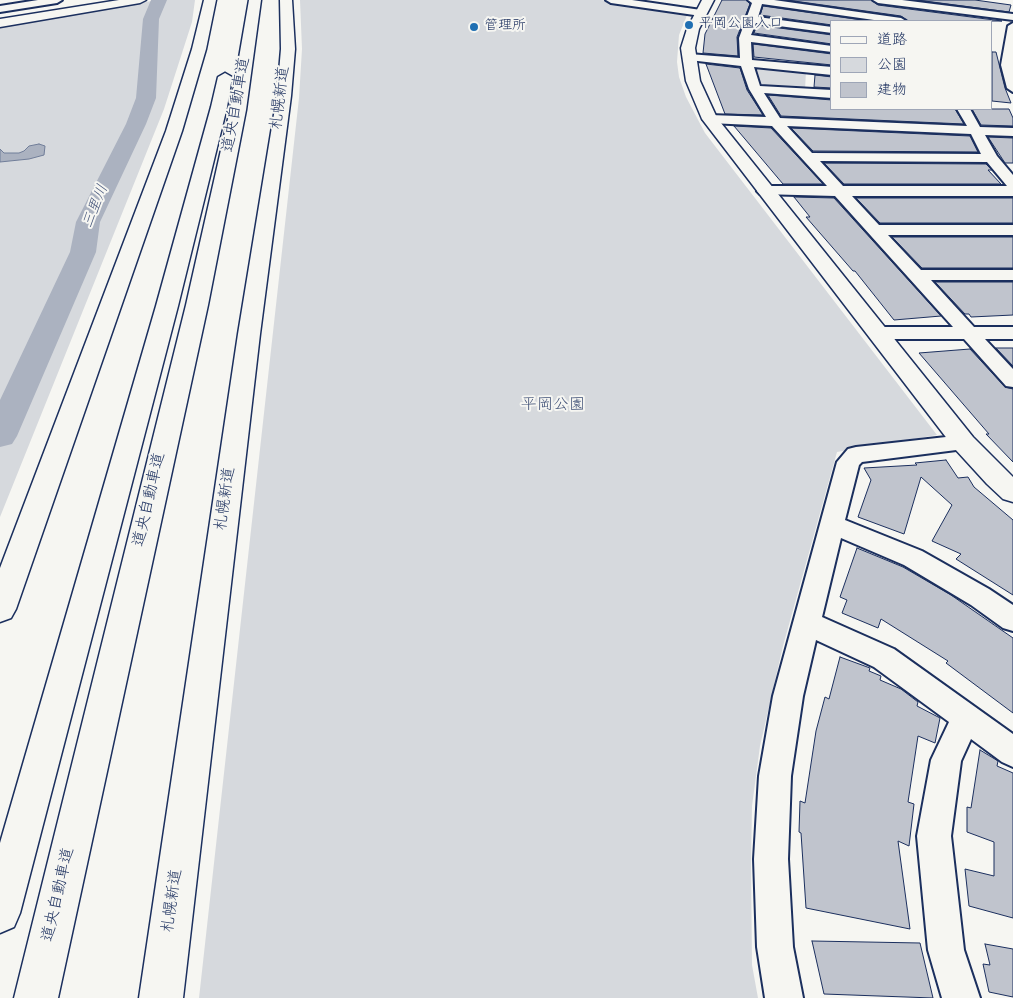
<!DOCTYPE html>
<html>
<head>
<meta charset="utf-8">
<style>
  body { margin:0 }
  #map { position:relative; width:1013px; height:998px; overflow:hidden; background:#f6f6f2; font-family:Dekko,"Klee One",sans-serif }
  canvas { display:block }
  .legend { position:absolute; left:830px; top:20px; width:162px; height:90px; box-sizing:border-box; background:#f6f6f2; border:1px solid #9ea6b7; margin:0; padding:6px 9px; list-style:none; font-size:15px; color:#1b2f5e }
  .legend li { display:flex; align-items:center; gap:10px; height:25px }
  .legend b { width:25px; border:1px solid #9ea6b7 }
</style>
</head>
<body>
<div id="map">
<canvas width="1013" height="998"></canvas>
<ul class="legend">
<li><b style="height:6px;background:#f6f6f2"></b>道路</li>
<li><b style="height:14px;background:#d6d9dd"></b>公園</li>
<li><b style="height:14px;background:#c0c4cd"></b>建物</li>
</ul>
</div>
<script>
const context = document.querySelector('canvas').getContext('2d');
context.lineJoin = 'round';
function fillPath(path, color) { context.fillStyle = color; context.fill(path, 'evenodd'); }
const poly = rows => new Path2D(rows.map(r => 'M' + r).join(''));
function stroke(path, color, width, dash) { context.strokeStyle = color; context.lineWidth = width; context.lineCap = dash ? 'butt' : 'round'; context.setLineDash(dash || []); context.stroke(path); }
function label(font, color, halo, rows, align = 'center') {
  context.font = font + ' Dekko,"Klee One",sans-serif'; context.lineWidth = 4; context.setLineDash([]); context.textBaseline = 'middle'; context.strokeStyle = halo; context.fillStyle = color; for (const [text, x, y, turn = 0] of rows) {
    context.save(); context.translate(x, y); context.rotate((+turn || 0) * Math.PI / 180); context.textAlign = isNaN(turn) ? turn : align; if (halo) context.strokeText(text, 0, 0); context.fillText(text, 0, 0); context.restore();
  }
}
fillPath(poly([
  [157,0,195,0,192,22,164,109,0,517,0,27],
  [300,0,601,0,688,13,679,35,677,62,679,77,686,97,705,133,937,435,837,452,783,646,760,746,752,806,751,864,752,965,758,998,199,998,299,98,302,49],
  [751,66,806,71,805,90,758,87]
]), '#d6d9dd');
const water = poly([
  [39,144,45,146,44,155,29,159,0,162,0,149,4,153,19,153,24,151,29,146,39,144]
]);
fillPath(water, '#abb2c0');
stroke(water, '#717e99', 1);
fillPath(poly([
  [151,0,167,0,159,19,156,98,146,124,100,222,96,252,17,436,12,444,0,447,0,400,70,252,76,222,126,124,136,98,143,19,151,0]
]), '#abb2c0');
const building = poly([
  [722,0,746,0,750,4,737,37,738,56,703,53,705,34,722,0],
  [787,0,871,0,878,5,1002,21,908,21,901,16,787,0],
  [917,0,975,0,1011,5,1009,12,917,0],
  [763,6,869,21,832,21,832,25,760,15,763,6],
  [757,25,832,35,832,44,754,33,757,25],
  [753,44,832,54,832,65,754,57,753,44],
  [992,52,996,52,1005,88,1011,103,992,101,992,52],
  [706,64,740,68,747,90,763,115,725,114,706,64],
  [815,75,832,77,832,88,814,87,815,75],
  [768,95,832,100,832,109,955,109,964,124,781,116,768,95],
  [972,109,1009,109,1013,118,1013,126,981,125,972,109],
  [734,126,771,128,823,184,783,184,734,126],
  [791,128,970,136,978,152,813,151,791,128],
  [988,137,1013,138,1013,163,1005,163,988,137],
  [824,163,986,164,992,170,988,170,1001,184,844,184,824,163],
  [794,197,834,198,941,316,894,320,855,271,853,271,806,217,810,217,794,197],
  [856,198,1013,198,1013,223,880,223,856,198],
  [892,237,1013,237,1013,268,922,268,892,237],
  [935,282,1013,282,1013,315,971,317,969,314,965,314,935,282],
  [996,348,1013,348,1013,366,996,348],
  [970,349,1005,387,1013,389,1013,462,986,434,989,434,919,353,970,349],
  [946,460,958,478,968,477,974,487,1013,520,1013,595,956,559,961,554,932,541,952,505,921,477,904,534,858,517,871,480,864,468,917,465,915,463,946,460],
  [857,548,903,567,951,595,1013,638,1013,713,946,663,948,661,881,619,878,628,842,613,847,600,840,597,857,548],
  [840,657,870,668,869,671,881,676,880,680,901,689,918,702,917,706,940,718,935,743,918,736,908,802,914,804,909,846,898,841,910,929,806,908,801,833,799,832,800,801,805,803,816,731,825,697,829,699,840,657],
  [980,750,998,761,997,766,1013,773,1013,918,969,906,965,869,994,876,994,842,967,832,967,807,971,808,980,750],
  [812,941,920,943,933,998,824,994,812,941],
  [985,944,1013,949,1013,997,989,992,983,964,990,965,985,944]
]);
fillPath(building, '#c0c4cd');
stroke(building, '#1b2f5e', 1);
const street = poly([
  [38,0,62,0,57,3,0,12,0,6,38,0],
  [606,0,632,0,701,10,706,13,701,16,611,3,606,0],
  [748,0,774,0,901,18,906,21,881,21,762,4,758,17,832,27,832,33,756,23,751,35,832,46,832,52,751,42,752,60,832,67,832,75,754,67,760,86,832,90,832,98,764,93,780,118,967,126,957,109,970,109,980,127,1013,128,1013,136,985,135,997,156,1013,175,1013,196,852,196,879,225,1013,225,1013,235,888,235,921,270,1013,270,1013,280,931,280,974,327,1013,327,1013,339,985,339,1013,369,1013,387,1006,386,964,339,878,339,871,337,868,333,871,329,878,327,953,327,835,196,760,194,757,191,760,188,765,186,827,186,772,126,710,123,703,119,710,115,766,117,749,89,741,66,689,60,683,57,689,54,740,58,739,38,752,3,748,0],
  [787,126,971,134,981,154,812,153,787,126],
  [820,161,987,162,1007,186,843,186,820,161],
  [873,0,902,0,1013,14,1013,20,878,3,873,0],
  [1013,23,1013,92,1007,88,1001,65,1008,26,1013,23],
  [964,435,972,438,975,443,972,448,862,462,859,465,845,520,922,551,989,589,1013,605,1013,631,1003,628,971,605,904,565,841,538,822,617,894,649,1013,734,1013,767,1002,762,971,739,961,761,951,836,964,950,980,998,942,998,928,950,917,836,931,760,949,722,874,667,816,640,803,696,791,776,788,859,793,947,803,998,765,998,757,947,754,859,759,776,773,696,837,462,848,449,856,447,964,435]
]);
const secondary = poly([
  [119,0,146,0,140,3,0,27,0,19,119,0],
  [204,0,216,0,206,49,182,131,16,609,11,618,0,622,0,568,166,131,192,49,204,0],
  [280,0,292,0,295,49,291,96,260,334,183,998,139,998,238,334,277,96,281,49,280,0],
  [702,0,714,0,699,29,695,48,700,81,717,118,973,437,1013,477,1013,502,1003,499,987,484,955,449,702,119,686,81,681,48,687,29,702,0]
]);
const highway = poly([
  [249,0,261,0,246,110,208,305,58,998,14,998,186,305,230,110,249,0],
  [225,73,232,77,227,107,178,306,20,913,14,927,0,933,0,843,156,306,211,107,218,77,225,73]
]);
stroke(street, '#1b2f5e', 4);
stroke(secondary, '#1b2f5e', 3);
stroke(highway, '#1b2f5e', 3);
fillPath(street, '#f6f6f2');
fillPath(secondary, '#f6f6f2');
fillPath(highway, '#f6f6f2');
for (const [x, y, r, color] of [
  [689,25,5,"#1f6fb2"],
  [474,27,5,"#1f6fb2"]
]) { const dot = new Path2D(); dot.arc(x, y, r, 0, 2 * Math.PI); context.fillStyle = color; context.fill(dot); stroke(dot, '#f6f6f2', 2); }
label('14px', '#1b2f5e', '#f6f6f2', [
  ["平岡公園入口",699,25],
  ["管理所",484,27]
], 'left');
label('italic 15px', '#46567b', '#f6f6f2', [
  ["三里川",97,207,-68]
]);
label('16px', '#1b2f5e', '#f6f6f2', [
  ["札幌新道",282,98,-83],
  ["道央自動車道",238,105,-80],
  ["札幌新道",227,499,-82],
  ["道央自動車道",151,500,-77],
  ["道央自動車道",60,895,-77],
  ["札幌新道",174,901,-82]
]);
label('16px', '#405177', '#f6f6f2', [
  ["平岡公園",553,407]
]);
</script>
</body>
</html>
